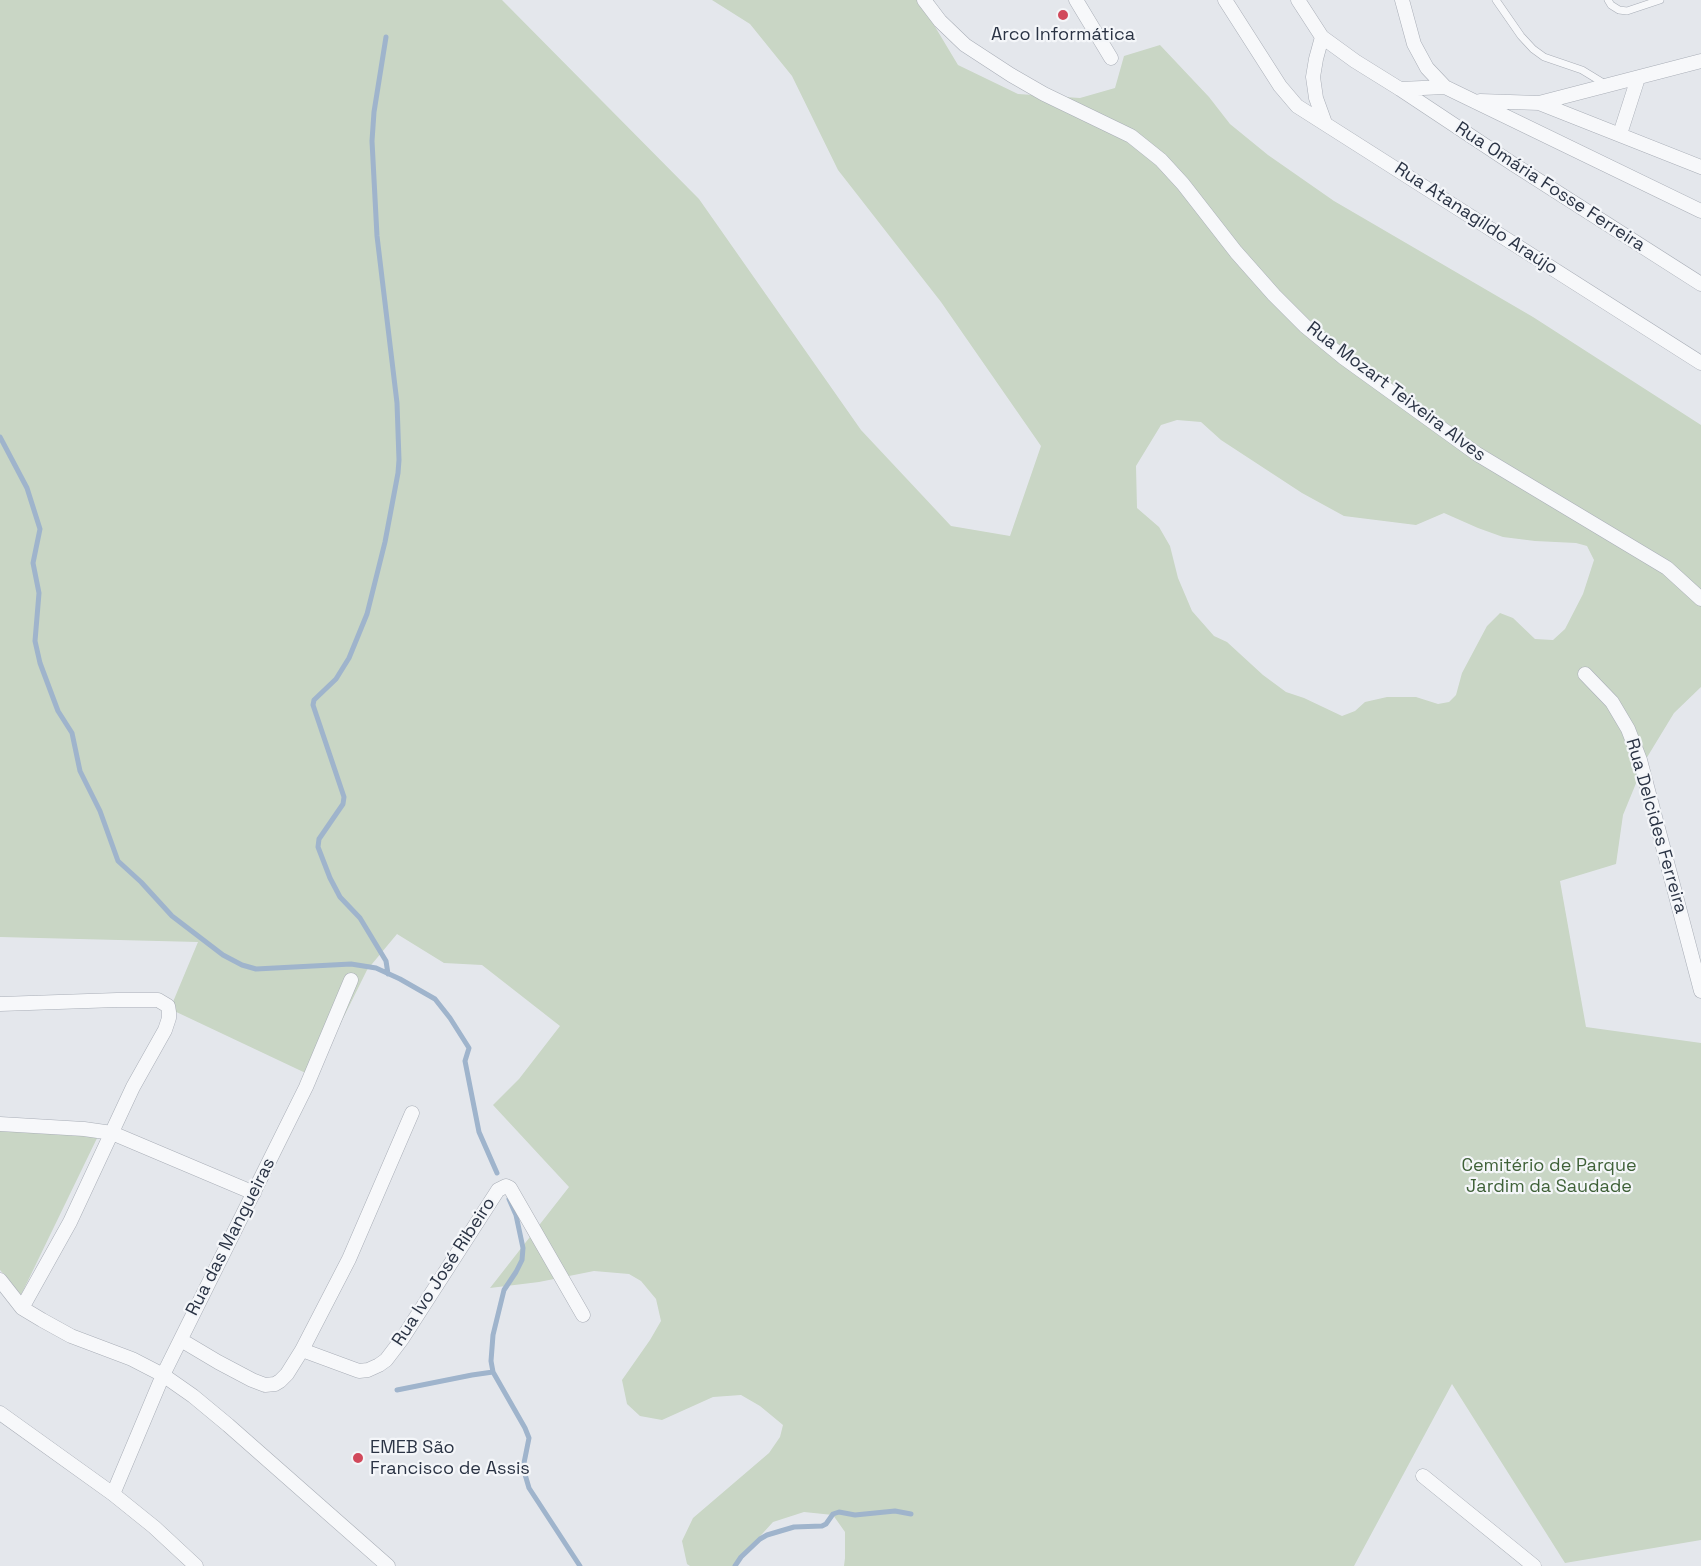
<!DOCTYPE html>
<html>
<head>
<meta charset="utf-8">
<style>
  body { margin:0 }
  canvas { display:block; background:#e4e7ec }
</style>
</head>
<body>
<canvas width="1701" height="1566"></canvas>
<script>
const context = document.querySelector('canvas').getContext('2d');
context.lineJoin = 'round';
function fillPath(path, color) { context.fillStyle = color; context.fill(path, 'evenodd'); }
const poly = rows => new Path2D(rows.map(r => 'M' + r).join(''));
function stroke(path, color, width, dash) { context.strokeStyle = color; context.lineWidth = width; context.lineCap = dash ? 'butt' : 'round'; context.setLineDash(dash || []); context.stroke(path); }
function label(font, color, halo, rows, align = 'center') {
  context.font = font + ' "Space Grotesk",sans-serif'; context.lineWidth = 4.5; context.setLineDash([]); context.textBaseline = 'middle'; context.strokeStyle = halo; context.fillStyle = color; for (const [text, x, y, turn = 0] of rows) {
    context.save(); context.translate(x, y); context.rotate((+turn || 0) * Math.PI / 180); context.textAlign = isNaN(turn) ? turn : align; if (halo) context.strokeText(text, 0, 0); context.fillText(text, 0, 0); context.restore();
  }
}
fillPath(poly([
  [0,0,502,0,699,199,861,430,951,526,1010,536,1041,446,941,302,838,170,792,76,750,24,712,0,919,0,958,65,1018,94,1080,98,1115,88,1124,56,1160,45,1209,97,1230,124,1268,155,1334,201,1533,317,1701,425,1701,687,1674,713,1646,759,1623,815,1616,864,1560,881,1586,1027,1701,1043,1701,1540,1565,1563,1452,1384,1354,1566,844,1566,845,1558,845,1532,833,1515,804,1512,773,1522,733,1566,690,1566,687,1564,682,1541,693,1518,769,1453,780,1437,783,1425,760,1406,741,1395,713,1397,662,1420,640,1416,627,1404,622,1380,650,1340,661,1321,656,1299,641,1281,629,1274,594,1271,539,1282,490,1288,569,1187,493,1105,519,1079,560,1026,482,965,444,963,397,934,367,970,314,1077,170,1009,198,942,0,937],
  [1177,420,1201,422,1221,440,1302,493,1344,516,1416,525,1444,513,1478,528,1503,537,1535,541,1576,543,1587,546,1594,560,1583,594,1565,629,1553,640,1535,639,1513,618,1500,613,1487,626,1462,673,1456,695,1449,702,1438,704,1416,697,1387,697,1365,702,1355,711,1342,716,1304,698,1286,692,1263,675,1227,642,1214,636,1192,611,1178,578,1170,546,1159,527,1137,508,1136,466,1161,425],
  [0,1126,100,1132,21,1295,0,1270]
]), '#c9d6c5');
stroke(poly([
  [386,37,374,112,372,141,377,236,397,403,399,460,398,473,385,542,367,614,349,658,336,679,314,700,313,705,344,797,343,804,319,839,318,847,330,878,340,897,360,918,386,961,388,974],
  [0,437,27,488,40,529,33,563,39,593,35,641,40,663,58,711,72,733,80,771,100,811,118,861,141,882,172,916,223,955,242,965,256,969,351,964,376,968,400,979,435,999,450,1018,469,1048,465,1061,479,1132,497,1173],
  [509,1199,516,1215,523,1248,522,1260,516,1272,504,1290,493,1335,491,1361,493,1372,525,1428,529,1438,524,1463,524,1471,529,1488,580,1566],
  [397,1390,472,1375,493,1372],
  [735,1566,741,1557,760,1539,767,1535,794,1527,822,1526,826,1524,833,1514,839,1512,855,1515,895,1511,911,1514]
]), '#9fb4cc', 5);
const lane = poly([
  [1496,0,1521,36,1533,49,1544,57,1582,70,1605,84],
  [1608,0,1611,5,1619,10,1627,11,1660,0]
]);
const street = poly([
  [924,0,940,21,965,45,1011,75,1044,94,1131,136,1161,160,1183,184,1236,252,1274,295,1305,326,1344,358,1477,454,1667,568,1701,599],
  [1076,0,1111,58],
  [1225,0,1280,86,1297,106,1701,363],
  [1298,0,1322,37,1355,61,1400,89,1445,87],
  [1402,0,1414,44,1427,68,1445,87,1701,211],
  [1322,37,1316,59,1313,77,1316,98,1325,123],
  [1400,89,1513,164,1701,284],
  [1480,101,1539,103,1701,167],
  [1539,103,1701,61],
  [1620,134,1638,78],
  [1585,674,1612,702,1628,729,1640,760,1701,991],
  [0,1004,117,1000,158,1000,168,1006,169,1012,169,1018,165,1030,133,1087,70,1222,22,1308],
  [0,1124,84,1129,112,1133,254,1193],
  [0,1280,22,1308,42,1320,71,1336,132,1359,163,1375,193,1396,228,1425,388,1566],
  [181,1340,218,1362,252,1380,265,1385,275,1384,280,1381,287,1374,302,1350,359,1371,368,1370,379,1365,386,1360,402,1339,498,1190,506,1186,510,1188,583,1315],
  [302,1350,349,1259,412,1113],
  [0,1413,113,1494,154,1527,196,1566],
  [1423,1476,1534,1566],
  [113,1494,163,1375,306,1087,351,980]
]);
stroke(lane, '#a9aeb7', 8);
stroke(street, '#a9aeb7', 15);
stroke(lane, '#f7f8fa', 7);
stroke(street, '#f7f8fa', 14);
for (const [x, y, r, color] of [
  [1063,15,6,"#d1495b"],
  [358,1458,6,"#d1495b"]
]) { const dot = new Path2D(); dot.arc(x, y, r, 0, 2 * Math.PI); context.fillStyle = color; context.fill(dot); stroke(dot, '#f4f6f9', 2); }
label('18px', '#2b3445', '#f4f6f9', [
  ["Arco Informática",1063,35],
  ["EMEB São",370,1448,"left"],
  ["Francisco de Assis",370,1469,"left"]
]);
label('18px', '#2b3445', '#f4f6f9', [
  ["Rua Omária Fosse Ferreira",1550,187,33],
  ["Rua Atanagildo Araújo",1476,219,33],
  ["Rua Mozart Teixeira Alves",1396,392,37],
  ["Rua Delcides Ferreira",1656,826,74],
  ["Rua das Mangueiras",231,1237,-63],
  ["Rua Ivo José Ribeiro",444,1272,-57]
]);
label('18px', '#3f6138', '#f4f6f9', [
  ["Cemitério de Parque",1549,1166],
  ["Jardim da Saudade",1549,1187]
]);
</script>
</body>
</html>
